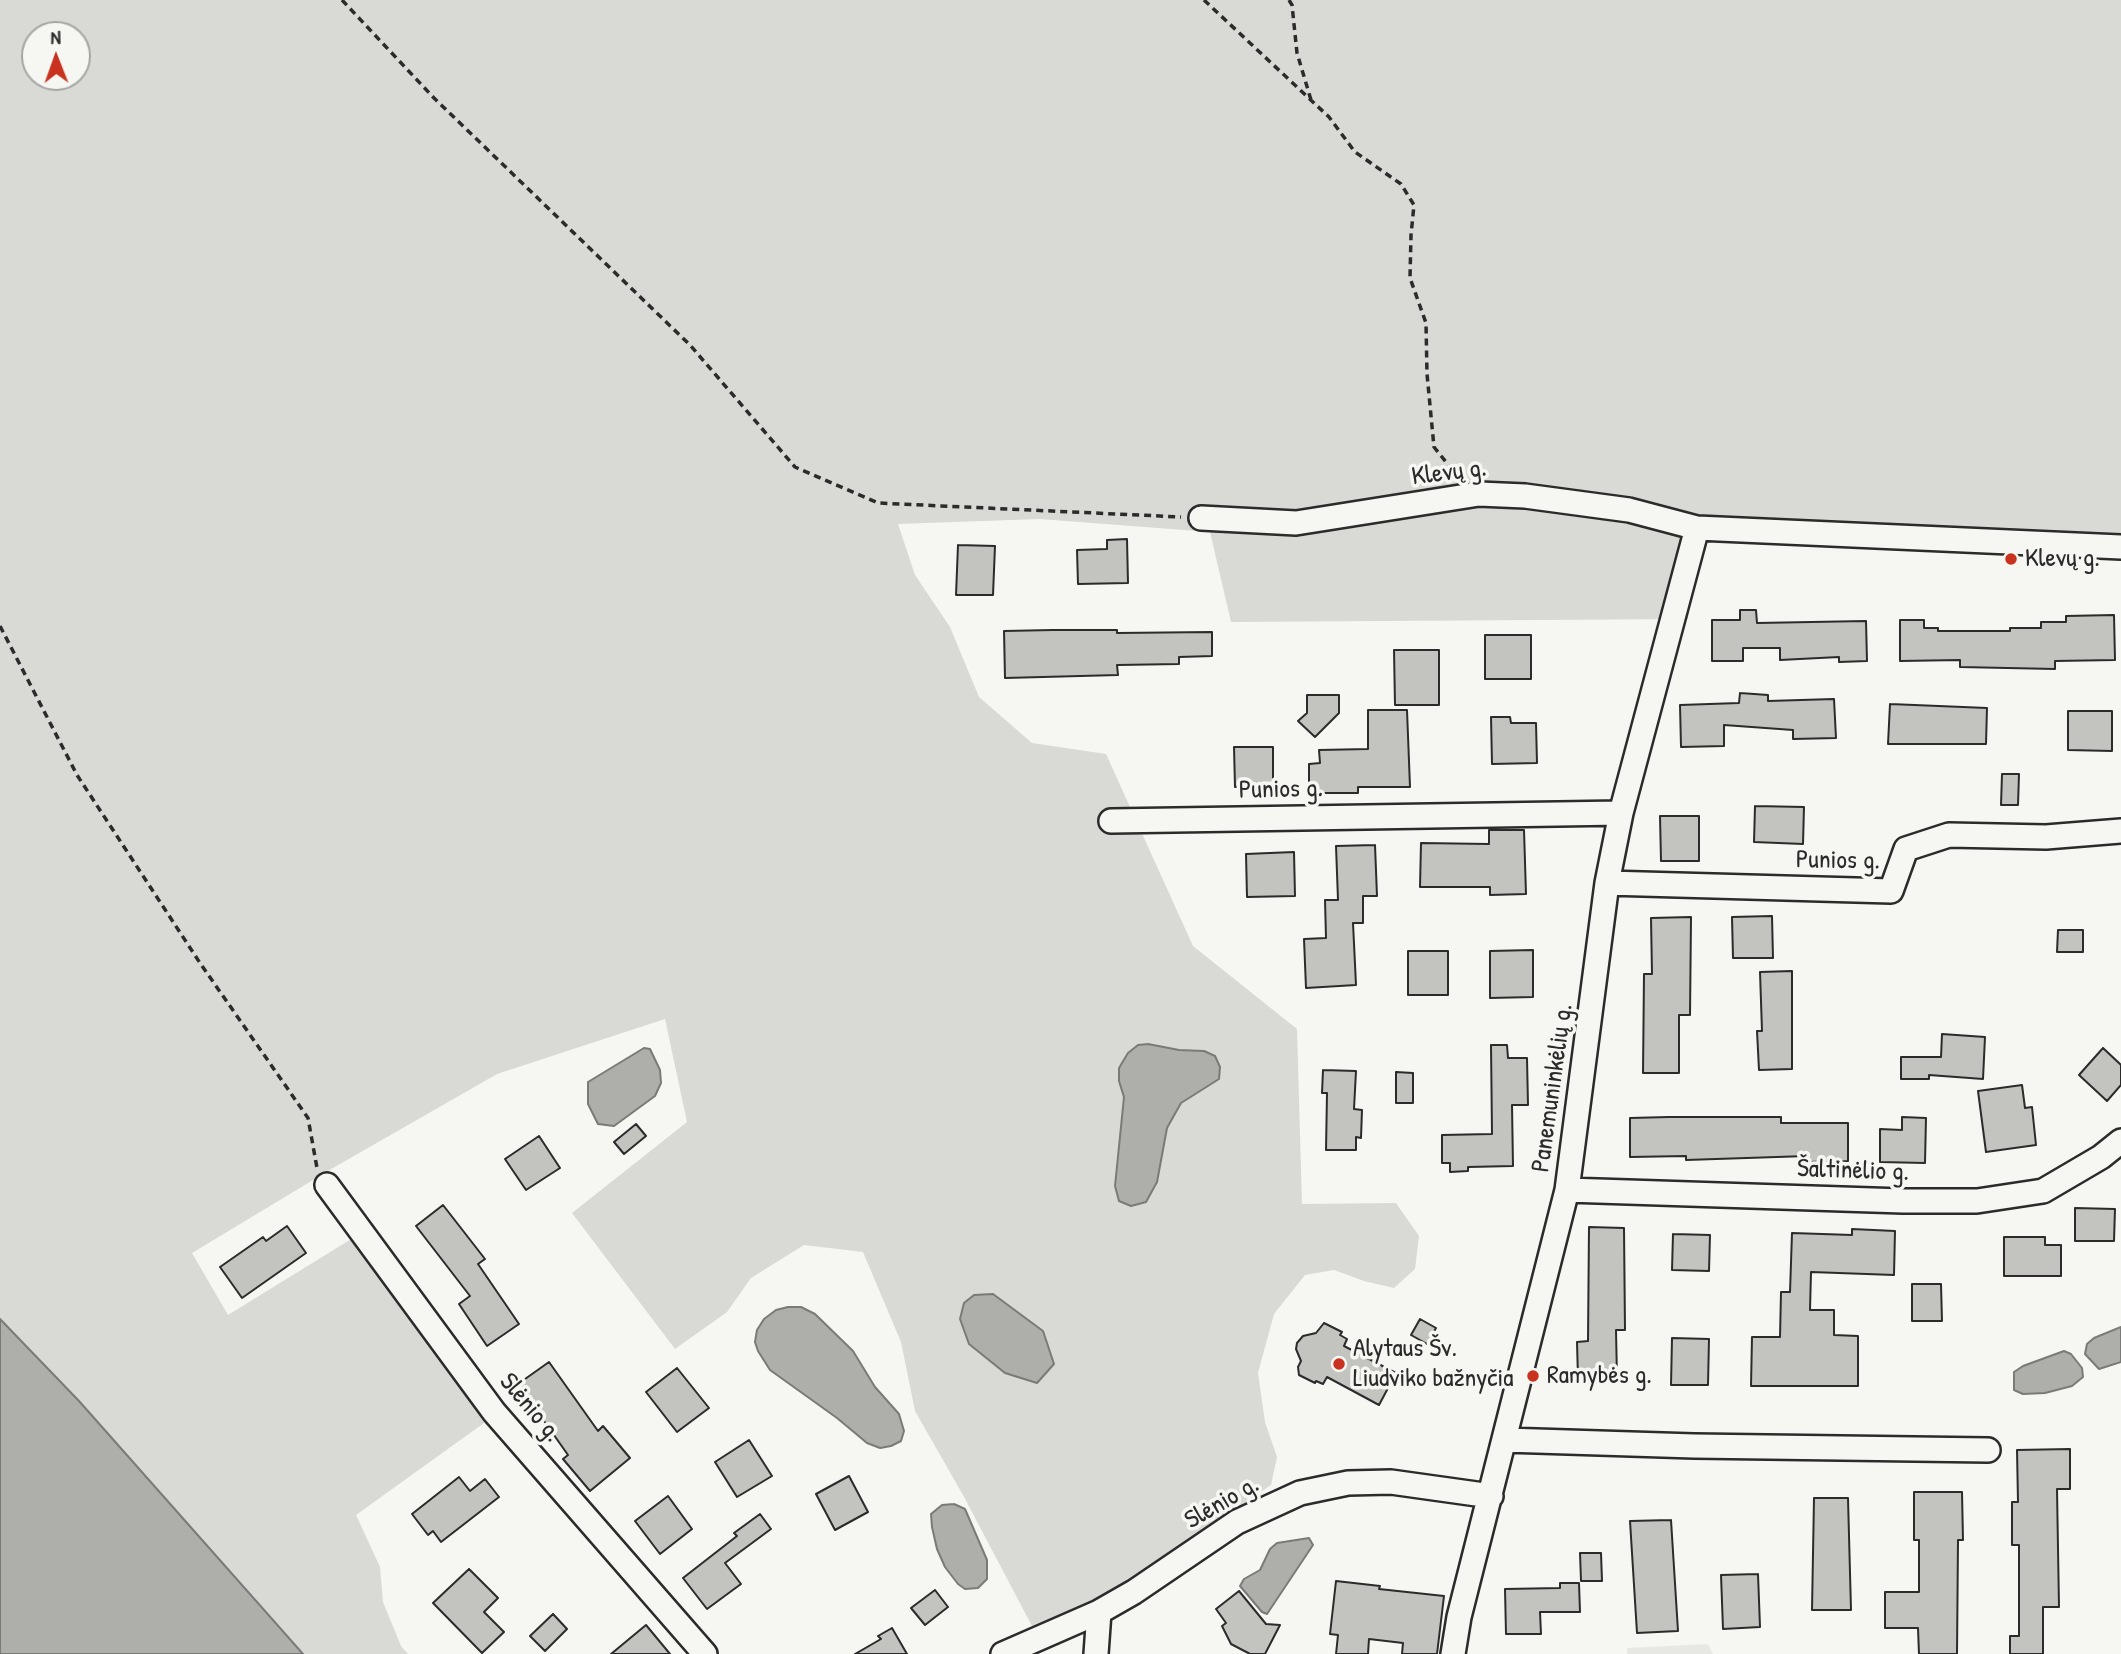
<!DOCTYPE html>
<html>
<head>
<meta charset="utf-8">
<style>
  body { margin:0 }
  #map { position:relative; width:2121px; height:1654px; overflow:hidden; background:#f6f6f2; font-family:"Patrick Hand",sans-serif }
  canvas { display:block }
  .north { position:absolute; left:21px; top:21px; width:70px; height:70px; box-sizing:border-box; background:#f6f6f2; border:2px solid #a5a5a2; border-radius:50%; rotate:359deg; font-size:19px; font-weight:700; line-height:28px; text-align:center; color:#2b2b2b }
  .north::after { content:''; display:block; margin:auto; width:24px; height:32px; background:#c8321e; clip-path:polygon(50% 0,100% 100%,50% 72%,0 100%) }
</style>
</head>
<body>
<div id="map">
<canvas width="2121" height="1654"></canvas>
<div class="north">N</div>
</div>
<script>
const context = document.querySelector('canvas').getContext('2d');
context.lineJoin = 'round';
function fillPath(path, color) { context.fillStyle = color; context.fill(path, 'evenodd'); }
const poly = rows => new Path2D(rows.map(r => 'M' + r).join(''));
function stroke(path, color, width, dash) { context.strokeStyle = color; context.lineWidth = width; context.lineCap = dash ? 'butt' : 'round'; context.setLineDash(dash || []); context.stroke(path); }
function label(font, color, halo, rows, align = 'center') {
  context.font = font + ' "Patrick Hand",sans-serif'; context.lineWidth = 7; context.setLineDash([]); context.textBaseline = 'middle'; context.strokeStyle = halo; context.fillStyle = color; for (const [text, x, y, turn = 0] of rows) {
    context.save(); context.translate(x, y); context.rotate((+turn || 0) * Math.PI / 180); context.textAlign = isNaN(turn) ? turn : align; if (halo) context.strokeText(text, 0, 0); context.fillText(text, 0, 0); context.restore();
  }
}
fillPath(poly([
  [1708,1644,1713,1654,1627,1654,1627,1648]
]), '#e7e7e3');
fillPath(poly([
  [0,0,2121,0,2121,547,1697,528,1688,619,1231,622,1210,532,1040,519,898,524,915,575,950,627,979,697,1032,743,1106,754,1193,946,1297,1029,1302,1204,1396,1203,1419,1236,1415,1269,1394,1288,1364,1281,1334,1270,1305,1275,1274,1314,1258,1373,1265,1422,1277,1457,1271,1485,1118,1589,1032,1626,963,1495,915,1411,901,1342,863,1252,804,1245,751,1278,727,1312,675,1349,572,1213,687,1122,665,1019,497,1074,333,1168,192,1253,228,1315,374,1225,484,1423,356,1515,380,1567,383,1602,401,1646,408,1654,303,1654,79,1401,0,1319],
  [35,35,77,35,77,77,35,77],
  [1148,1044,1179,1050,1204,1051,1219,1079,1181,1103,1167,1128,1157,1182,1115,1186,1124,1097,1138,1045]
]), '#d9d9d5');
const water = poly([
  [1148,1044,1179,1050,1204,1051,1215,1056,1220,1067,1219,1079,1181,1103,1167,1128,1157,1182,1146,1202,1131,1206,1119,1201,1115,1186,1124,1097,1119,1081,1119,1068,1128,1053,1138,1045,1148,1044],
  [644,1048,650,1049,660,1070,661,1083,655,1096,614,1126,598,1124,588,1104,588,1082,644,1048],
  [993,1294,1043,1331,1054,1364,1037,1383,1005,1373,969,1344,960,1319,964,1303,974,1295,993,1294],
  [788,1307,801,1307,815,1314,853,1351,875,1387,899,1414,904,1431,901,1441,891,1446,880,1448,867,1443,837,1418,770,1370,758,1351,755,1342,757,1330,764,1319,776,1310,788,1307],
  [0,1319,79,1401,303,1654,0,1654,0,1319],
  [2121,1327,2121,1362,2099,1369,2085,1354,2087,1344,2094,1338,2121,1327],
  [2064,1351,2071,1354,2082,1368,2083,1377,2072,1386,2045,1393,2023,1394,2014,1390,2014,1372,2023,1366,2064,1351],
  [954,1504,965,1509,987,1560,987,1579,978,1588,965,1589,958,1584,945,1567,937,1549,932,1527,931,1514,942,1505,954,1504],
  [1309,1538,1313,1545,1267,1614,1262,1612,1240,1586,1244,1579,1260,1570,1270,1549,1277,1543,1309,1538]
]);
fillPath(water, '#aeaeab');
stroke(water, '#7a7a78', 2);
const building = poly([
  [1127,539,1128,583,1078,584,1077,550,1107,549,1107,540,1127,539],
  [958,545,995,546,993,595,956,595,958,545],
  [1740,610,1756,610,1757,623,1866,621,1867,661,1839,662,1839,657,1780,660,1780,648,1743,648,1743,661,1712,661,1712,620,1740,620,1740,610],
  [2114,615,2115,660,2055,661,2055,669,1960,667,1960,660,1900,661,1900,620,1924,620,1924,628,1938,628,1938,631,2010,631,2010,628,2041,628,2041,622,2066,622,2066,616,2114,615],
  [1053,630,1117,630,1117,633,1212,632,1212,656,1179,657,1179,664,1117,665,1118,675,1005,678,1004,631,1053,630],
  [1485,635,1531,635,1531,679,1485,679,1485,635],
  [1394,650,1439,650,1439,705,1395,705,1394,650],
  [1740,693,1768,695,1768,701,1834,699,1836,738,1793,739,1793,730,1724,725,1724,746,1681,747,1680,705,1739,703,1740,693],
  [1307,695,1339,695,1339,713,1315,737,1298,721,1307,713,1307,695],
  [1890,704,1987,708,1986,744,1888,744,1890,704],
  [1368,710,1407,710,1410,787,1358,787,1358,793,1312,793,1312,784,1309,784,1309,764,1320,763,1319,750,1368,749,1368,710],
  [2068,711,2112,711,2112,751,2068,750,2068,711],
  [1491,717,1510,717,1511,723,1536,723,1537,763,1492,764,1491,717],
  [1234,747,1273,747,1273,786,1235,787,1234,747],
  [2002,774,2019,774,2018,805,2001,805,2002,774],
  [1755,806,1804,807,1803,844,1754,842,1755,806],
  [1660,816,1699,816,1699,861,1661,861,1660,816],
  [1489,830,1524,830,1526,894,1490,895,1490,887,1420,887,1421,843,1489,844,1489,830],
  [1375,845,1377,896,1363,896,1363,923,1353,923,1356,985,1306,988,1304,939,1326,938,1325,900,1338,900,1336,846,1375,845],
  [1294,852,1295,896,1247,897,1246,854,1294,852],
  [1772,916,1773,958,1733,958,1732,917,1772,916],
  [1691,917,1690,1015,1679,1015,1679,1073,1643,1073,1644,974,1652,974,1651,918,1691,917],
  [2058,930,2083,930,2083,952,2057,952,2058,930],
  [1533,950,1533,997,1490,998,1490,951,1533,950],
  [1408,951,1448,951,1448,995,1408,995,1408,951],
  [1792,971,1792,1069,1759,1070,1757,1031,1762,1031,1760,972,1792,971],
  [1942,1034,1985,1037,1983,1079,1929,1075,1929,1079,1901,1079,1901,1057,1941,1057,1942,1034],
  [1491,1045,1507,1045,1508,1058,1527,1058,1528,1105,1512,1105,1513,1166,1468,1167,1468,1171,1450,1172,1450,1163,1442,1163,1442,1135,1492,1134,1491,1045],
  [2103,1048,2121,1065,2121,1085,2107,1101,2079,1075,2103,1048],
  [1323,1070,1356,1071,1354,1109,1362,1110,1361,1138,1356,1137,1356,1150,1326,1150,1327,1093,1322,1093,1323,1070],
  [1396,1072,1413,1073,1413,1103,1396,1103,1396,1072],
  [2022,1085,2025,1108,2032,1107,2036,1145,1986,1152,1978,1091,2022,1085],
  [1669,1117,1781,1117,1781,1123,1848,1123,1848,1161,1807,1162,1807,1156,1686,1160,1686,1156,1630,1157,1630,1118,1669,1117],
  [1902,1117,1926,1118,1925,1163,1880,1162,1880,1129,1902,1130,1902,1117],
  [636,1124,646,1136,624,1154,614,1142,636,1124],
  [539,1136,560,1168,526,1190,505,1159,539,1136],
  [443,1205,485,1259,478,1264,519,1324,487,1346,459,1304,470,1296,416,1226,443,1205],
  [2075,1208,2115,1209,2114,1241,2075,1241,2075,1208],
  [287,1226,306,1253,242,1298,220,1267,263,1237,266,1241,287,1226],
  [1589,1227,1624,1228,1625,1330,1616,1330,1617,1378,1578,1379,1577,1342,1588,1341,1589,1227],
  [1852,1229,1895,1231,1894,1275,1811,1272,1810,1310,1834,1310,1834,1335,1858,1336,1858,1386,1751,1386,1752,1337,1780,1337,1781,1292,1790,1292,1792,1233,1852,1235,1852,1229],
  [1673,1234,1710,1235,1709,1271,1672,1270,1673,1234],
  [2004,1237,2045,1237,2045,1245,2061,1245,2061,1276,2004,1276,2004,1237],
  [1912,1284,1941,1284,1942,1321,1912,1321,1912,1284],
  [1420,1319,1436,1328,1427,1344,1411,1335,1420,1319],
  [1324,1323,1342,1332,1340,1335,1347,1339,1344,1346,1396,1373,1379,1405,1327,1377,1323,1384,1316,1381,1315,1383,1299,1375,1298,1367,1301,1361,1296,1349,1297,1343,1303,1336,1316,1333,1324,1323],
  [1672,1338,1709,1339,1708,1385,1671,1385,1672,1338],
  [549,1362,598,1431,603,1426,630,1458,590,1491,563,1459,568,1455,518,1384,549,1362],
  [677,1368,709,1408,677,1432,646,1392,677,1368],
  [749,1440,772,1476,737,1497,715,1462,749,1440],
  [2070,1449,2070,1489,2057,1489,2059,1607,2043,1607,2043,1654,2010,1654,2010,1636,2019,1636,2019,1545,2012,1545,2012,1502,2018,1502,2017,1450,2070,1449],
  [849,1476,868,1512,835,1530,816,1494,849,1476],
  [459,1477,470,1491,485,1479,499,1497,441,1542,433,1531,428,1535,412,1514,459,1477],
  [1914,1492,1962,1492,1963,1540,1958,1540,1957,1654,1919,1654,1918,1628,1885,1628,1885,1592,1919,1592,1919,1540,1914,1540,1914,1492],
  [668,1496,692,1529,660,1554,635,1521,668,1496],
  [1814,1498,1848,1498,1851,1610,1812,1610,1814,1498],
  [760,1514,771,1529,725,1563,741,1584,707,1609,683,1578,737,1536,734,1533,760,1514],
  [1671,1520,1678,1631,1637,1633,1630,1521,1671,1520],
  [1580,1553,1601,1553,1602,1581,1581,1581,1580,1553],
  [469,1569,498,1598,484,1612,504,1632,482,1653,433,1603,469,1569],
  [1758,1574,1760,1627,1723,1629,1721,1575,1758,1574],
  [1336,1581,1380,1586,1379,1589,1444,1596,1437,1654,1402,1654,1403,1643,1369,1639,1368,1654,1336,1654,1338,1635,1330,1634,1336,1581],
  [1560,1583,1579,1583,1580,1612,1540,1612,1541,1634,1506,1634,1505,1589,1560,1588,1560,1583],
  [935,1590,948,1607,925,1625,911,1608,935,1590],
  [1239,1591,1266,1624,1280,1625,1265,1654,1250,1654,1231,1644,1222,1626,1226,1623,1216,1609,1239,1591],
  [553,1614,567,1629,545,1651,530,1636,553,1614],
  [646,1625,670,1654,611,1654,646,1625],
  [892,1628,907,1654,855,1654,881,1639,878,1636,892,1628]
]);
fillPath(building, '#c3c3c0');
stroke(building, '#2b2b2b', 2);
const minor = poly([
  [1201,518,1296,523,1479,494,1525,496,1629,510,1697,528,2121,547],
  [1111,821,1621,813],
  [1607,883,1891,891,1906,849,1949,835,2046,837,2121,831],
  [327,1185,494,1412,705,1654],
  [1567,1190,1903,1201,1977,1201,2043,1191,2101,1157,2121,1141],
  [1505,1440,1694,1446,1988,1450],
  [1003,1654,1099,1612,1134,1592,1237,1522,1300,1493,1348,1483,1391,1482,1491,1496],
  [1096,1654,1099,1612],
  [1453,1654,1459,1617,1567,1190,1607,883,1621,813,1697,528]
]);
stroke(minor, '#2b2b2b', 28);
stroke(poly([
  [342,0,434,98,690,345,795,467,878,503,1181,517],
  [1204,0,1329,117,1355,152,1401,184,1414,205,1411,235,1410,278,1426,323,1427,374,1434,447,1458,477],
  [1289,0,1292,5,1297,53,1311,100],
  [0,626,77,775,200,963,308,1118,317,1168]
]), '#2b2b2b', 3.5, [7, 5]);
stroke(minor, '#f6f6f2', 23);
for (const [x, y, r, color] of [
  [2011,559,7,"#c8321e"],
  [1339,1364,7,"#c8321e"],
  [1533,1376,7,"#c8321e"]
]) { const dot = new Path2D(); dot.arc(x, y, r, 0, 2 * Math.PI); context.fillStyle = color; context.fill(dot); stroke(dot, '#f6f6f2', 2.5); }
label('26px', '#2b2b2b', '#f6f6f2', [
  ["Klevų g.",1449,473,-7],
  ["Punios g.",1281,790,-1],
  ["Punios g.",1838,861,1],
  ["Panemuninkėlių g.",1553,1088,-82],
  ["Šaltinėlio g.",1853,1171,2],
  ["Slėnio g.",530,1408,50],
  ["Slėnio g.",1222,1503,-30]
]);
label('26px', '#2b2b2b', '#f6f6f2', [
  ["Klevų g.",2025,559],
  ["Alytaus Šv.",1353,1349],
  ["Liudviko bažnyčia",1353,1379],
  ["Ramybės g.",1547,1376]
], 'left');
</script>
</body>
</html>
